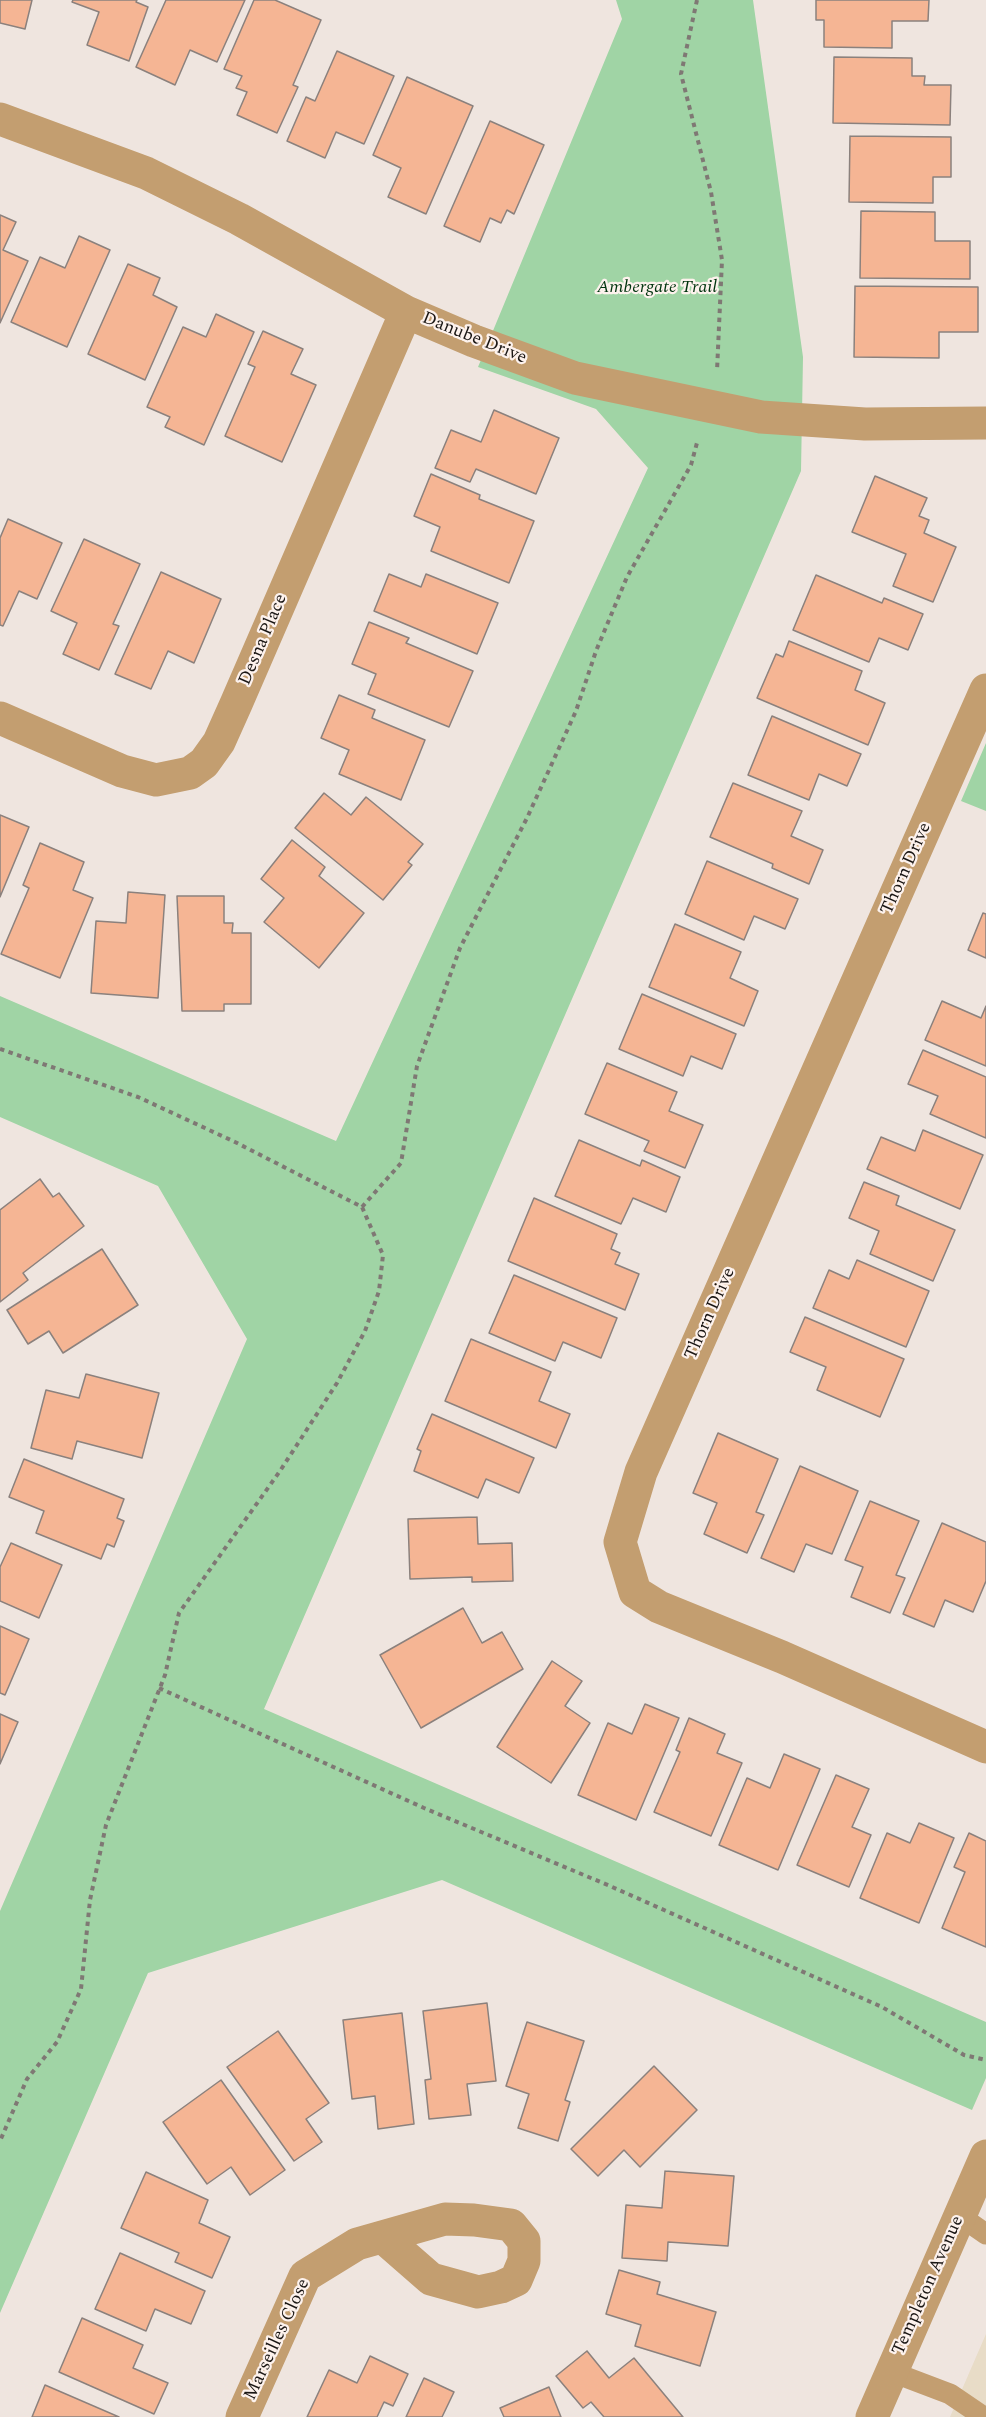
<!DOCTYPE html>
<html>
<head>
<meta charset="utf-8">
<style>
  body { margin:0 }
  canvas { display:block; background:#efe5df }
</style>
</head>
<body>
<canvas width="986" height="2417"></canvas>
<script>
const context = document.querySelector('canvas').getContext('2d');
context.lineJoin = 'round';
function fillPath(path, color) { context.fillStyle = color; context.fill(path, 'evenodd'); }
const poly = rows => new Path2D(rows.map(r => 'M' + r).join(''));
function stroke(path, color, width, dash) { context.strokeStyle = color; context.lineWidth = width; context.lineCap = dash ? 'butt' : 'round'; context.setLineDash(dash || []); context.stroke(path); }
function label(font, color, halo, rows, align = 'center') {
  context.font = font + ' Spectral,serif'; context.lineWidth = 4.5; context.setLineDash([]); context.textBaseline = 'middle'; context.strokeStyle = halo; context.fillStyle = color; for (const [text, x, y, turn = 0] of rows) {
    context.save(); context.translate(x, y); context.rotate((+turn || 0) * Math.PI / 180); context.textAlign = isNaN(turn) ? turn : align; if (halo) context.strokeText(text, 0, 0); context.fillText(text, 0, 0); context.restore();
  }
}
fillPath(poly([
  [986,2334,986,2417,950,2417]
]), '#e8dcc7');
fillPath(poly([
  [616,0,753,0,803,357,801,471,264,1709,986,2022,986,2078,972,2110,442,1880,148,1973,0,2313,0,1911,247,1339,158,1186,0,1117,0,996,336,1141,648,468,596,409,478,367,622,19],
  [986,743,986,811,961,801]
]), '#a0d4a5');
const building = poly([
  [0,0,32,0,25,29,0,23,0,0],
  [73,0,137,0,136,2,148,7,129,61,87,45,99,12,72,2,73,0],
  [166,0,245,0,217,62,190,50,175,85,136,67,166,0],
  [254,0,275,0,321,20,293,85,298,87,277,133,237,115,247,92,236,88,242,76,224,69,254,0],
  [816,0,929,0,928,21,892,21,892,48,824,47,824,20,816,20,816,0],
  [337,51,394,76,364,144,336,132,325,158,287,141,306,97,315,101,337,51],
  [834,57,912,58,912,76,925,76,924,85,951,85,950,125,833,123,834,57],
  [407,77,473,106,426,214,388,197,401,168,373,155,407,77],
  [490,121,544,145,514,214,507,210,501,223,490,218,480,242,444,226,490,121],
  [850,136,951,137,951,177,933,177,933,203,849,202,850,136],
  [861,211,935,212,935,241,970,241,970,279,860,278,861,211],
  [0,215,16,222,3,250,28,261,0,323,0,215],
  [79,236,110,250,67,347,11,322,40,257,65,268,79,236],
  [128,264,160,278,153,295,177,307,145,380,88,354,128,264],
  [855,286,978,287,978,332,939,332,939,358,854,357,855,286],
  [216,314,254,332,204,445,165,427,170,417,147,407,183,327,206,337,216,314],
  [263,331,303,349,291,374,316,385,282,462,225,436,255,367,248,364,263,331],
  [494,410,559,438,536,494,476,469,470,482,435,468,451,430,481,442,494,410],
  [431,474,480,495,479,499,534,521,509,583,431,551,440,527,414,516,431,474],
  [875,476,927,498,919,516,929,520,924,533,956,547,933,602,893,586,906,554,852,532,875,476],
  [8,519,62,543,37,599,19,591,3,626,0,625,0,538,8,519],
  [84,539,140,564,113,624,119,626,99,670,63,654,77,623,51,611,84,539],
  [161,572,221,599,194,663,168,651,151,689,115,674,161,572],
  [389,574,421,587,426,574,498,603,477,654,374,611,389,574],
  [816,575,882,603,884,598,923,614,908,650,879,638,869,662,793,630,816,575],
  [369,622,409,638,406,643,473,671,449,727,368,694,376,674,352,664,369,622],
  [789,641,862,671,855,690,885,703,868,745,757,698,776,654,783,657,789,641],
  [339,695,375,710,372,718,425,740,401,800,339,774,349,750,321,738,339,695],
  [772,716,861,754,847,786,819,774,809,800,748,775,772,716],
  [733,783,802,811,791,836,823,850,809,884,772,868,773,864,710,837,733,783],
  [324,793,351,815,366,797,423,844,408,862,412,865,383,900,295,828,324,793],
  [0,815,29,827,0,897,0,815],
  [292,840,325,867,319,876,364,913,319,968,264,922,284,898,261,879,292,840],
  [40,843,84,862,73,890,93,898,60,978,1,954,29,888,23,885,40,843],
  [707,861,798,899,785,929,754,916,744,940,685,914,707,861],
  [128,892,165,895,158,998,91,993,96,921,126,923,128,892],
  [177,896,224,896,224,923,233,923,232,933,251,933,251,1004,224,1004,224,1011,182,1011,177,896],
  [983,913,986,914,986,958,968,950,983,913],
  [675,924,741,952,730,978,758,991,744,1026,649,987,675,924],
  [642,994,736,1034,722,1069,691,1056,683,1076,619,1049,642,994],
  [942,1001,981,1018,986,1006,986,1066,925,1040,942,1001],
  [923,1050,986,1077,986,1138,930,1114,938,1096,908,1084,923,1050],
  [607,1063,677,1092,669,1111,703,1125,685,1168,644,1151,649,1141,585,1114,607,1063],
  [923,1130,983,1155,960,1209,867,1169,881,1137,915,1151,923,1130],
  [579,1140,640,1166,642,1160,680,1177,666,1212,633,1198,621,1224,555,1196,579,1140],
  [40,1179,53,1197,59,1193,84,1226,23,1273,28,1280,0,1302,0,1210,40,1179],
  [864,1182,899,1196,896,1205,955,1230,933,1281,870,1254,879,1231,849,1218,864,1182],
  [534,1198,617,1234,611,1249,620,1253,615,1264,639,1274,625,1310,508,1261,534,1198],
  [102,1249,138,1305,63,1353,49,1331,28,1344,7,1310,102,1249],
  [857,1260,929,1291,906,1347,813,1308,829,1270,849,1279,857,1260],
  [514,1275,617,1318,601,1358,563,1342,555,1361,489,1333,514,1275],
  [805,1317,904,1359,880,1417,817,1390,826,1367,790,1352,805,1317],
  [471,1339,551,1372,539,1401,570,1414,556,1448,445,1401,471,1339],
  [86,1374,159,1393,142,1458,77,1441,72,1459,31,1448,46,1390,79,1398,86,1374],
  [432,1414,534,1458,519,1493,486,1479,478,1498,414,1471,421,1451,417,1449,432,1414],
  [718,1433,778,1459,756,1512,764,1515,747,1553,704,1534,717,1503,693,1493,718,1433],
  [24,1459,124,1499,117,1518,124,1521,114,1547,107,1544,101,1559,36,1533,44,1511,9,1497,24,1459],
  [800,1466,858,1491,832,1554,806,1544,794,1572,761,1558,800,1466],
  [870,1501,919,1521,896,1575,905,1578,890,1613,851,1597,863,1567,845,1560,870,1501],
  [477,1517,478,1544,512,1543,513,1581,472,1582,472,1577,410,1579,408,1519,477,1517],
  [942,1523,986,1542,986,1581,973,1612,945,1600,934,1627,903,1614,942,1523],
  [11,1543,62,1565,39,1618,0,1601,0,1567,11,1543],
  [463,1608,482,1643,502,1632,523,1669,421,1728,380,1655,463,1608],
  [0,1626,29,1639,5,1695,0,1693,0,1626],
  [552,1661,582,1681,565,1706,590,1723,551,1783,497,1747,552,1661],
  [645,1704,679,1718,636,1820,578,1795,608,1723,632,1734,645,1704],
  [0,1714,18,1722,0,1764,0,1714],
  [689,1718,725,1734,717,1753,742,1763,711,1836,654,1812,680,1752,676,1750,689,1718],
  [784,1754,820,1769,778,1870,719,1845,747,1778,770,1788,784,1754],
  [836,1775,869,1789,852,1827,871,1835,849,1887,797,1865,836,1775],
  [919,1823,954,1838,919,1923,860,1898,887,1833,910,1843,919,1823],
  [969,1833,986,1841,986,1947,942,1928,965,1872,954,1867,969,1833],
  [487,2003,496,2081,467,2084,471,2115,429,2119,425,2080,431,2079,423,2011,487,2003],
  [402,2013,414,2124,378,2129,375,2096,352,2099,343,2020,402,2013],
  [527,2022,584,2041,565,2100,570,2102,558,2141,518,2128,529,2094,506,2086,527,2022],
  [278,2031,329,2103,306,2119,322,2142,294,2161,227,2067,278,2031],
  [654,2066,697,2110,640,2167,624,2150,598,2176,571,2149,654,2066],
  [221,2080,285,2170,250,2195,231,2167,207,2184,163,2122,221,2080],
  [665,2171,734,2176,728,2246,668,2242,667,2261,622,2258,626,2205,662,2208,665,2171],
  [146,2172,208,2200,199,2223,230,2237,212,2278,175,2262,179,2253,121,2228,146,2172],
  [120,2253,205,2291,191,2324,155,2309,146,2331,95,2309,120,2253],
  [619,2270,660,2282,657,2294,716,2312,700,2366,635,2346,641,2325,606,2314,619,2270],
  [82,2318,143,2345,133,2368,168,2383,154,2414,59,2372,82,2318],
  [587,2351,609,2378,634,2358,683,2417,604,2417,591,2402,583,2408,556,2376,587,2351],
  [370,2356,408,2374,393,2406,384,2402,377,2417,307,2417,329,2370,357,2383,370,2356],
  [424,2378,454,2392,442,2417,406,2417,424,2378],
  [45,2385,119,2417,32,2417,45,2385],
  [549,2387,561,2417,504,2417,500,2408,549,2387]
]);
fillPath(building, '#f5b594');
stroke(building, '#8b817d', 1.5);
stroke(poly([
  [697,0,681,74,711,192,722,260,717,371],
  [0,1049,138,1097,235,1142,362,1207,383,1255,379,1291,365,1331,337,1383,280,1471,179,1613,165,1675,106,1825,90,1900,81,1989,57,2042,27,2079,0,2141],
  [362,1207,401,1163,417,1066,460,948,527,818,576,711,596,651,627,577,691,465,698,439],
  [159,1688,424,1808,610,1886,882,2007,964,2055,986,2060]
]), '#7f7874', 4, [4.5, 4.5]);
stroke(poly([
  [960,2216,986,2234],
  [892,2372,950,2394,984,2417]
]), '#c39e70', 21);
stroke(poly([
  [0,119,146,173,239,219,406,312,474,341,575,378,761,417,865,424,986,423],
  [986,690,641,1472,620,1542,635,1592,659,1607,782,1657,986,1747],
  [0,718,122,771,156,780,190,773,204,763,219,742,236,704,406,312],
  [242,2417,305,2276,357,2244,445,2219,474,2220,511,2225,524,2241,524,2261,516,2280,501,2287,478,2292,431,2279,384,2238]
]), '#c39e70', 33);
stroke(poly([
  [872,2417,986,2156]
]), '#c39e70', 33);
label('italic 18px', '#00340e', '#fdf2ed', [
  ["Ambergate Trail",657,288]
]);
label('18px', '#1a1614', '#fdf2ed', [
  ["Danube Drive",474,339,22],
  ["Desna Place",264,640,-67],
  ["Thorn Drive",907,869,-66],
  ["Thorn Drive",711,1314,-66],
  ["Templeton Avenue",929,2286,-66],
  ["Marseilles Close",278,2340,-65]
]);
</script>
</body>
</html>
